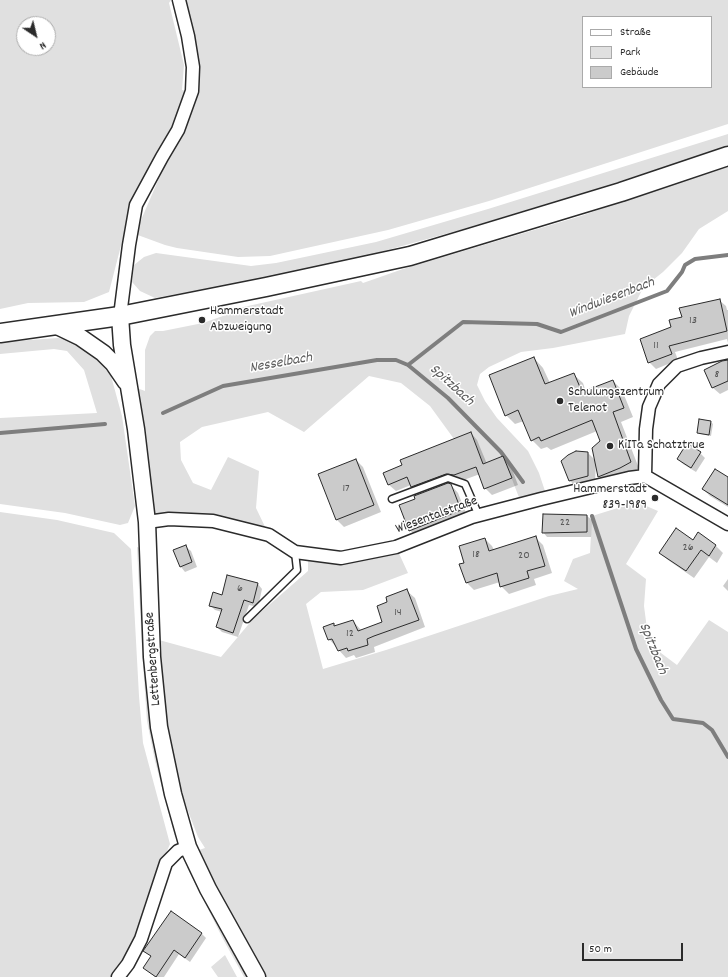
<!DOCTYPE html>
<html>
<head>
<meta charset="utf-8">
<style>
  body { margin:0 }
  #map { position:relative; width:728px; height:977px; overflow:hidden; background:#fff; font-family:Dekko,sans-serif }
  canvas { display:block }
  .legend { position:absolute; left:582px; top:16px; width:130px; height:72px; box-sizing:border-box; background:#fff; border:1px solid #aaa; margin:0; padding:5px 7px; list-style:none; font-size:12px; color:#2b2b2b }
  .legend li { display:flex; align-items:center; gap:8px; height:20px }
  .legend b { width:20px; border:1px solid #aaa }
  .north { position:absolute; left:16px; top:16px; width:40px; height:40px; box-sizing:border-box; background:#fff; border:1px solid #aaa; border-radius:50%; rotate:145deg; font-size:11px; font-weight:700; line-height:16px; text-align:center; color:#2b2b2b }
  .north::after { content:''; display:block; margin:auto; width:14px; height:18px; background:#2b2b2b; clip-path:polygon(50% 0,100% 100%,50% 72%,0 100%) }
  .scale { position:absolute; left:582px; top:943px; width:101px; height:18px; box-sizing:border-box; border:2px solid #2b2b2b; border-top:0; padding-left:5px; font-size:12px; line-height:14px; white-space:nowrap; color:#2b2b2b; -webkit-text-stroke:3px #fff; paint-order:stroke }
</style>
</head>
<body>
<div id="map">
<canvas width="728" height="977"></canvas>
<ul class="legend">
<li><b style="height:5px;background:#fff"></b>Straße</li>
<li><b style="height:11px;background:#e0e0e0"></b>Park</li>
<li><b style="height:11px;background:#cbcbcb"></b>Gebäude</li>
</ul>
<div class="north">N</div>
<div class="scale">50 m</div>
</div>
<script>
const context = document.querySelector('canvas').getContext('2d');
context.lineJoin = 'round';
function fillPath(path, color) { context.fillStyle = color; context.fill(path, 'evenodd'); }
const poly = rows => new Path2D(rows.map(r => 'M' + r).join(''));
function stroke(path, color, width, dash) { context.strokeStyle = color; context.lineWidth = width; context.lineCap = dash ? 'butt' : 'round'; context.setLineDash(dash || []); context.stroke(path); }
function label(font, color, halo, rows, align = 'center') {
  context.font = font + ' Dekko,sans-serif'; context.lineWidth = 3; context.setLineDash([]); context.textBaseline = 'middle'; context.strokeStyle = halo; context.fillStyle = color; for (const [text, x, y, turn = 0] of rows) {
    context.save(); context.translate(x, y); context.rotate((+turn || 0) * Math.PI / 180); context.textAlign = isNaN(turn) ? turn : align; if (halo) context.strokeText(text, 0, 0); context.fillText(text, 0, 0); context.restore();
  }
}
fillPath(poly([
  [0,0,171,0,169,3,184,65,182,90,195,93,185,0,728,0,728,124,489,201,388,230,270,256,238,257,177,248,165,245,135,234,166,162,156,153,132,203,109,292,84,302,28,303,0,309],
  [583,17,711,17,711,87,583,87],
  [24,24,48,24,48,48,24,48],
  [728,134,728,146,596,189,460,230,355,259,272,277,155,298,140,291,132,282,134,265,144,257,156,253,251,266,276,263,376,242,488,209],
  [728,165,728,211,699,229,682,253,663,272,643,288,629,316,625,334,553,348,521,352,489,367,480,374,477,385,485,401,497,418,528,451,539,473,545,491,520,500,503,456,483,464,471,432,454,439,430,406,401,383,369,376,304,432,268,412,202,427,180,442,181,460,193,483,211,490,228,457,259,471,256,508,269,535,213,521,147,522,129,385,145,391,145,350,150,336,155,331,163,331,203,323,237,311,239,308,361,281,363,283,403,269,581,216,656,189],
  [58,338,69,340,94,353,91,356,96,358,111,376,122,416,135,506,128,523,120,525,65,513,0,504,0,418,97,413,84,370,67,351,54,349,0,354,0,342],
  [637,502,658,511,626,564,646,579,644,606,649,644,677,665,709,620,728,632,728,977,265,977,230,913,199,850,205,848,198,837,183,798,167,740,159,640,221,657,253,619,308,571,308,555,341,558,396,547,408,573,363,590,321,592,306,604,323,669,386,650,549,596,578,589,564,581,573,559,590,553,592,516],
  [0,512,57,520,114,533,131,549,139,696,143,743,170,844,145,903,132,951,114,977,0,977],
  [137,547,140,548,142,560,178,835,175,837,155,761,147,721,142,650],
  [190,866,248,977,244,977,223,939,187,867],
  [225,955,237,977,218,977,211,967]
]), '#e0e0e0');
fillPath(poly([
  [719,300,726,306,727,310,728,310,728,343,727,339,675,352,678,360,656,369,649,362,672,328,683,318],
  [534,358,543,368,550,383,573,374,583,383,586,392,613,381,622,390,633,417,621,422,640,471,608,485,599,476,601,442,597,431,551,450,547,447,541,449,532,440,524,421,515,424,506,415],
  [728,361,728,390,720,394,713,388,705,371],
  [711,422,713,424,711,436,700,434,698,432],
  [471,433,477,440,487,464,503,457,510,464,518,485,492,495,485,488,480,474,461,481,454,480,445,483,451,485,458,493,468,518,417,538,410,530,416,499,419,495,411,485,396,491,389,485,384,473],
  [588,453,596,461,595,483,578,488,570,481,562,461],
  [700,453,705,458,696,472,683,464,678,459],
  [356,460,363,467,381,512,344,527,336,519],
  [728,478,728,507,710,496,703,489],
  [587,516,592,520,591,537,547,537,543,532],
  [698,534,716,546,723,553,717,563,709,557,694,578,668,560,660,553,693,541],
  [536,538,543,545,552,573,534,579,536,585,509,594,501,586,500,582,474,590,467,583,461,565,465,564,485,539,492,546,494,550],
  [186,547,191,551,197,567,185,572,181,567],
  [728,579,728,591,723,586],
  [258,584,262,589,258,607,249,605,238,637,222,632,217,627,222,612,215,610,210,605,222,596],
  [407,591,415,598,425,627,374,647,375,652,356,658,354,655,346,658,329,639,333,624,335,626,353,621,361,630,384,622,388,603],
  [202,934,206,938,190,962,179,954,164,977,155,977,145,968,152,957,145,951]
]), '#0003');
stroke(poly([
  [408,365,463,322,537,324,561,332,667,291,682,272,685,265,695,259,728,255],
  [163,413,223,386,377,360,396,360,408,365,448,398,501,452,523,482],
  [0,433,105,424],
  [592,516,636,649,661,700,673,719,703,723,712,730,728,757]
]), '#7e7e7e', 4);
const building = poly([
  [720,299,727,331,669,346,672,354,648,363,640,339,671,327,669,320,682,317,679,308,720,299],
  [534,357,545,384,574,373,582,392,613,380,624,408,613,412,631,462,620,468,598,477,592,448,600,441,592,420,541,441,539,437,531,441,518,410,505,416,489,375,534,357],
  [728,360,728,381,712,388,704,370,722,361,728,360],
  [699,419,711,421,709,435,697,433,699,419],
  [471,432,483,464,503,456,512,478,484,489,476,467,454,475,446,474,411,487,407,477,388,485,383,473,402,465,400,460,471,432],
  [687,443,701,452,691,468,677,459,687,443],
  [576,451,588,452,588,476,569,481,561,461,568,455,576,451],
  [356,459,374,505,336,520,318,474,356,459],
  [715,469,728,477,728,505,702,489,715,469],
  [448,483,451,484,461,510,409,531,399,505,415,499,414,496,448,483],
  [543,514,587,515,587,532,542,533,543,514],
  [676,528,693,540,698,532,716,545,709,556,701,550,686,571,659,553,676,528],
  [536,536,545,566,527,571,529,578,500,587,497,573,466,583,459,564,464,563,459,546,485,538,489,551,536,536],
  [186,545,192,562,180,567,173,550,186,545],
  [227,575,258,583,253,603,244,600,233,633,216,627,222,609,209,606,213,592,222,595,227,575],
  [407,589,419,620,374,636,367,639,368,645,348,651,347,648,338,651,332,639,328,640,323,627,334,623,334,626,353,620,358,631,382,622,377,606,387,602,386,597,407,589],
  [171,911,202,933,185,958,174,950,156,977,143,968,151,956,143,951,171,911]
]);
fillPath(building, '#cbcbcb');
stroke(building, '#2b2b2b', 1);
const service = poly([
  [392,499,448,478,465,484,479,516],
  [247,619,297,570,295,552]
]);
const minor = poly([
  [120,316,129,245,136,205,162,157,178,130,192,91,193,67,188,36,179,0],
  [645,476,646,429,649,407,659,384,677,366,701,358,728,352],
  [147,522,169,519,213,521,269,535,295,552,341,558,396,547,472,517,541,499,629,478,645,476,728,524],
  [118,977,128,964,141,939,166,863,178,851,188,847]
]);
const tertiary = poly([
  [120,316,122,345,136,429,147,522,152,657,159,727,173,794,188,847,208,889,257,977],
  [55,325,80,337,103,353,113,363,126,382]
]);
const secondary = poly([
  [0,333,120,316,266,287,410,256,621,192,728,156]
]);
stroke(service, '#2b2b2b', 9);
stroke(minor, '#2b2b2b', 15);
stroke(tertiary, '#2b2b2b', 19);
stroke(secondary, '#2b2b2b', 21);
stroke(service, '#fff', 6);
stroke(minor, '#fff', 12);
stroke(tertiary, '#fff', 16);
stroke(secondary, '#fff', 18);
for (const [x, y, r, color] of [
  [202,320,4,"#2b2b2b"],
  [560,401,4,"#2b2b2b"],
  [610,446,4,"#2b2b2b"],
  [655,498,4,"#2b2b2b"]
]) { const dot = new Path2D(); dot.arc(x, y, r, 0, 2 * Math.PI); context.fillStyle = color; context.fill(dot); stroke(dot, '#fff', 1.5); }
label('12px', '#535353', null, [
  ["13",693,321],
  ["11",656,346],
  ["8",717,375],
  ["17",346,489],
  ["22",565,523],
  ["26",688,548],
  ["18",476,555],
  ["20",524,556],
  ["6",240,589],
  ["14",398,613],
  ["12",350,634]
]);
label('14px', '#2b2b2b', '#fff', [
  ["Hammerstadt",210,312],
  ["Abzweigung",210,328],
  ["Schulungszentrum",568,393],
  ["Telenot",568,409],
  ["KiITa Schatztrue",618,446],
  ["Hammerstadt",647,490,"right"],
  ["839-1989",647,506,"right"]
], 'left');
label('14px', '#2b2b2b', '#fff', [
  ["Wiesentalstraße",437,516,-20],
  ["Lettenbergstraße",154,659,-94]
]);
label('italic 15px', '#5c5c5c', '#fff', [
  ["Windwiesenbach",612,299,-21],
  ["Nesselbach",281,364,-10],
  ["Spitzbach",451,386,42],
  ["Spitzbach",652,649,68]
]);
</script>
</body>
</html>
